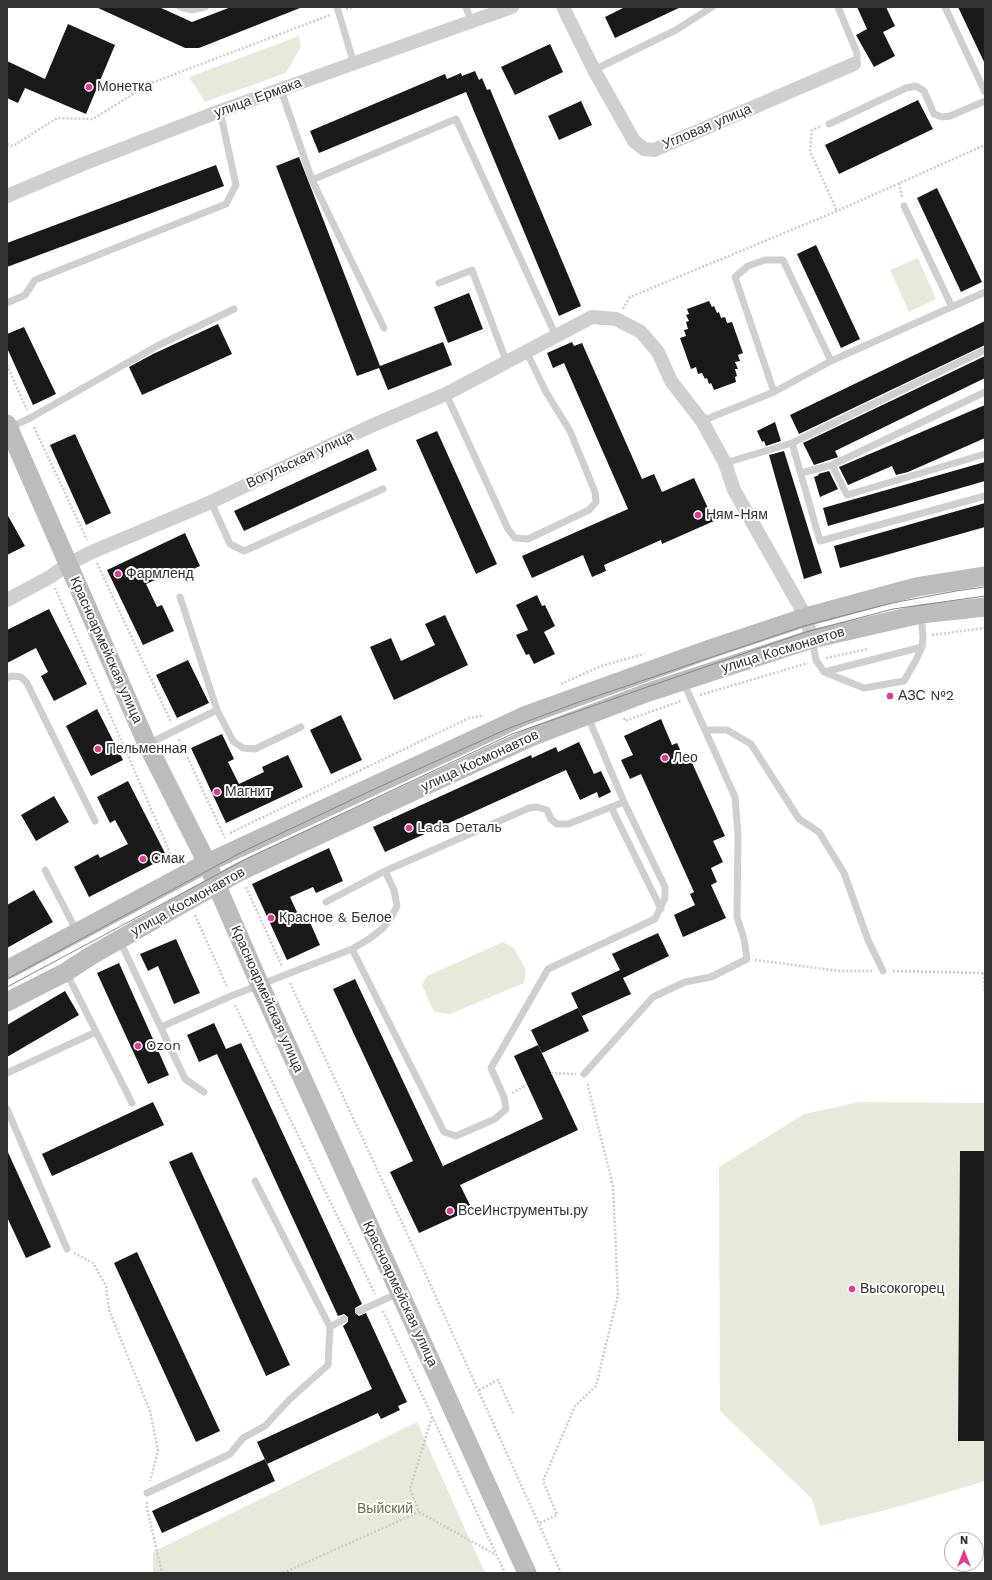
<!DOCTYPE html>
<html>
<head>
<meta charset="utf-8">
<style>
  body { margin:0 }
  #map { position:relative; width:992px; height:1580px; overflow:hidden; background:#fff; font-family:"Work Sans",sans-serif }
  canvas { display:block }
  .frame { position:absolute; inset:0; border:8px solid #323232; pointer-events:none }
  .north { position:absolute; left:944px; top:1532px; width:40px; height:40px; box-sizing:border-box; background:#fff; border:1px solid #adadad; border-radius:50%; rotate:0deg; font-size:11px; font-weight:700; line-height:16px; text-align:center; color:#323232 }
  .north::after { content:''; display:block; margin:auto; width:14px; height:18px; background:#e33991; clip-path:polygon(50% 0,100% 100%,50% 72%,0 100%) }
</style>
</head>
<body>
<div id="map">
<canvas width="992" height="1580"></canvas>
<div class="frame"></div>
<div class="north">N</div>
</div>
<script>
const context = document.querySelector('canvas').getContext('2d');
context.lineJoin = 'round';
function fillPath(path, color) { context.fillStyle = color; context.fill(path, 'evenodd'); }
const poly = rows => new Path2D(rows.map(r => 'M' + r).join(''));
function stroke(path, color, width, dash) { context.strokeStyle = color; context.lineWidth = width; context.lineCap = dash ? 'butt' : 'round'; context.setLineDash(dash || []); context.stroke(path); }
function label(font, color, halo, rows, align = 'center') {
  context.font = font + ' "Work Sans",sans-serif'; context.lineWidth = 4; context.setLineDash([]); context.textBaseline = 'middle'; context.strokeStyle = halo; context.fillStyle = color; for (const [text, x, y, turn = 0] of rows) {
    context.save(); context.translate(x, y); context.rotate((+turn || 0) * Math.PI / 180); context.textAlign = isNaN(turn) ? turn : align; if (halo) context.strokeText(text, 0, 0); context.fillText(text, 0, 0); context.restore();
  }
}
fillPath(poly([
  [299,36,301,47,286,73,205,102,189,77],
  [918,258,936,299,909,312,890,270],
  [503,942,514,948,526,970,524,983,450,1014,434,1012,422,985,427,976],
  [859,1102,985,1103,985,1481,890,1509,820,1526,812,1499,720,1411,719,1167,804,1114],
  [417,1422,485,1573,153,1573,153,1552]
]), '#e9e9db');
fillPath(poly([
  [96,7,159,7,192,22,231,7,300,8,199,48,185,48],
  [625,7,681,7,615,38,605,17],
  [857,7,886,7,895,26,883,32,895,56,874,67,856,35,867,29],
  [958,7,985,7,985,64],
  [68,24,115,45,86,114,25,88,18,103,7,98,7,61,45,79],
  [550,44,563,72,515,95,501,67],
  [475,71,479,80,482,78,487,90,490,89,581,306,559,316,466,92,319,153,310,131,445,74,447,79,461,73,462,76],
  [918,100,933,129,839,174,825,145],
  [581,101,592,125,559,140,548,116],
  [299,157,380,366,443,342,452,365,388,390,379,368,357,376,276,166],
  [216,165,224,186,7,267,7,243],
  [937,188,982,282,961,292,917,198],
  [816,245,860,339,841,348,797,254],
  [469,293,483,329,448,343,434,307],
  [709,301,712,307,714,306,717,313,719,312,721,318,725,317,727,323,732,322,743,353,738,355,740,361,735,362,738,369,735,369,737,376,735,377,736,382,714,390,711,383,709,384,707,378,705,379,702,373,698,374,696,367,691,369,680,338,686,336,684,330,688,329,686,322,689,321,686,315,689,314,687,309],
  [985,321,985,345,799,434,790,415],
  [218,324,232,354,142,395,129,367,153,354],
  [24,327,56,394,33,405,7,348,7,334],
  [572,342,574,346,582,343,642,479,654,474,662,492,694,478,714,521,662,544,661,540,604,565,606,571,592,577,583,555,532,578,522,556,628,509,564,363,553,368,547,353],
  [985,356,985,378,835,451,838,457,814,465,803,443],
  [985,405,985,438,908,472,896,475,892,466,848,485,839,467],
  [775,422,781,441,766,446,764,441,762,442,757,431],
  [437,431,497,564,476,574,416,440],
  [75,434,111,513,86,525,50,445],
  [368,449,377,470,244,531,234,511],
  [784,451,822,573,804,579,769,455],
  [985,462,985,481,828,526,823,508],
  [829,471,838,489,820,497,814,477,819,475,818,474],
  [985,503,985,527,840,568,834,546],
  [7,514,25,546,7,555],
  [185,533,200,566,174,578,171,573,146,584,157,607,162,605,174,631,143,645,107,570],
  [537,595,542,606,545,605,555,626,544,632,555,654,534,664,529,654,526,655,516,635,528,630,516,605],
  [49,609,87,684,54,701,41,676,48,672,36,648,7,663,7,630],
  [445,615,468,665,394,700,370,647,391,638,401,661,435,645,425,624],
  [188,660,209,703,177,718,156,675],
  [97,709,123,760,91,776,66,726],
  [341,715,362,760,331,774,310,730],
  [661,719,672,745,677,743,684,758,689,756,725,836,713,841,723,862,711,868,717,882,711,885,726,918,683,937,674,915,695,905,690,894,694,892,641,774,630,779,621,760,633,755,624,736],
  [222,734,234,759,228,762,239,784,264,772,262,767,288,755,303,787,226,823,191,748],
  [579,742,594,774,601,771,611,792,599,798,597,792,580,800,566,770,385,852,373,827,531,755,532,758,556,747,558,752],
  [128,781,167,857,89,897,74,867,98,854,100,858,128,844,115,820,110,823,97,797],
  [54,796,69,822,36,841,21,815],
  [329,848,343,881,316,893,313,887,290,897,302,923,309,920,320,945,287,960,252,884],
  [34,890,53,922,7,948,7,905],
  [658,933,669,956,623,978,631,994,582,1016,571,993,620,970,612,954],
  [176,939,200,993,174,1004,158,966,148,971,140,954],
  [119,963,169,1075,148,1084,97,973],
  [355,979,443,1166,543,1119,514,1056,538,1045,578,1130,460,1185,472,1209,419,1233,390,1172,413,1161,333,989],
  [65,991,79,1015,7,1057,7,1025],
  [578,1008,589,1031,542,1053,531,1030],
  [214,1023,226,1049,241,1043,362,1304,355,1308,355,1313,359,1316,366,1313,407,1402,398,1406,400,1410,381,1419,378,1413,267,1464,257,1442,372,1389,343,1326,348,1322,348,1317,344,1314,338,1316,217,1054,199,1062,187,1035],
  [153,1102,164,1125,52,1176,42,1154],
  [7,1150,51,1247,26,1258,7,1217],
  [960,1151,985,1151,985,1441,958,1441],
  [192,1152,290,1365,266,1376,169,1162],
  [137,1252,220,1431,196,1442,114,1263],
  [265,1459,275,1481,162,1533,152,1511]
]), '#191919');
stroke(poly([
  [346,9,353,7],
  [820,127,812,130,810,151,837,211],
  [7,144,13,146,57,118,93,119,149,84,330,15],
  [899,183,902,197],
  [623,309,630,297,837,211,985,145],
  [7,365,27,410],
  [34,427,87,540],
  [97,563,171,722],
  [55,588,175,864],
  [932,635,985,628],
  [826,658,868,649],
  [561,684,601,666,644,654],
  [700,695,808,663],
  [624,718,625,721,681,701],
  [179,739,225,838],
  [230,833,469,718,484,716],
  [246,887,282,966],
  [195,915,227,987],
  [755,960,840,971,872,971],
  [893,971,985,973],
  [984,973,985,994],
  [290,983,412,1244,561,1573],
  [235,1005,375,1294],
  [551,1073,576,1074],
  [512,1093,527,1085],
  [74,1253,93,1263,106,1286,109,1310,150,1411,158,1451,150,1481],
  [383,1311,505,1573],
  [479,1390,498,1380,513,1413],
  [432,1417,410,1489,419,1512,496,1555],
  [147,1502,147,1508,162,1573],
  [540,1523,557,1515,543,1481,575,1406,596,1386,618,1295,613,1186,587,1082],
  [283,1573,419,1512]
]), '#ccc', 2.5, [2, 2]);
stroke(poly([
  [180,7,192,10,205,7],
  [337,7,354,64],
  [466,7,471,21],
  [838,7,857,53,857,60,854,64],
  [945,7,985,92],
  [594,70,676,30,712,7],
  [281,90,312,180,384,328],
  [829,124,906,88,916,86,924,91,934,114,942,117,950,116,985,101],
  [312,180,456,119,556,336],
  [904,206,952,307],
  [439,283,472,270,507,363],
  [7,303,25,295,35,280,226,204,236,185,220,111],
  [774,392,735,277,748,266,765,260,783,260,831,361],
  [446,394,508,529,515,538,528,539,589,510,596,502,595,492,570,431,546,392,527,353],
  [702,421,774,392,831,361,985,292],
  [9,428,30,418,157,346,234,309],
  [792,443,820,541,985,496],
  [725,463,792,443,985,350],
  [832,465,847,495,985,454],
  [801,473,832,465,985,392],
  [211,502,230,544,244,551,383,489],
  [180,597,217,710,233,741,243,748,255,749,301,727],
  [812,639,816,660,824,672,864,688,904,681,916,660,922,647,923,637,921,615],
  [824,672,922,647],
  [7,678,12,676,21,677,27,683,95,821],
  [705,730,727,730,751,744,799,819,819,832,844,873,868,940,883,971],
  [148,744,217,710],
  [611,807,661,909],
  [45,870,77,932],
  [326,902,385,871,529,808,537,807,547,810,551,819,557,824,568,824,624,802],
  [120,941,185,1079,204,1092],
  [352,949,444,1132,456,1136,495,1119,506,1109,504,1097,491,1068,548,969,655,919,665,898,665,887,624,802,588,717],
  [66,972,132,1103],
  [161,1027,231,996,352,949,369,939,383,928,391,918,397,906,394,890,385,871],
  [7,1073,96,1032],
  [584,1074,653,997,685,982,711,977,747,959,744,939,737,917,738,835,735,797,683,681],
  [7,1109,67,1249],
  [359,1311,399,1293],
  [330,1327,344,1319],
  [147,1493,230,1454,243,1438,265,1426,289,1400,328,1365,330,1327,255,1181]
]), '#cfcfcf', 7);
stroke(poly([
  [563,7,594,70,634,141,644,149,654,150,854,64],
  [7,196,83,164,220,111,512,7],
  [7,600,50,577,68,564,92,552,211,502,371,426,446,394,592,317,616,319,641,332,658,352,671,381,702,421,725,463,734,490,806,617,812,639]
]), '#cfcfcf', 14);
stroke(poly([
  [7,424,147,744,207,863,260,985,527,1573],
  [7,970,207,863,524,716,710,649,806,617,916,587,985,576],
  [7,1002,66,972,92,955,239,872,531,737,646,693,812,639,921,614,985,607]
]), '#bcbcbc', 19);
stroke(poly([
  [7,979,242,852,368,792,507,729,576,703,804,626,892,603,956,591,985,587],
  [7,987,250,857,512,734,806,632,893,609,985,596]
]), '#878787', 1);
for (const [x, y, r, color] of [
  [89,87,4,"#e33991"],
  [698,515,4,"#e33991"],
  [118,574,4,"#e33991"],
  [890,696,4,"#e33991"],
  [98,749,4,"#e33991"],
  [665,758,4,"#e33991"],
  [217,792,4,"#e33991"],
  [409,828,4,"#e33991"],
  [143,859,4,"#e33991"],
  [271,918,4,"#e33991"],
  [138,1046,4,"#e33991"],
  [450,1211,4,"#e33991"],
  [852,1289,4,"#e33991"]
]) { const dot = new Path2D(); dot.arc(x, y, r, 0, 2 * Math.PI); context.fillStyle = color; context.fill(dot); stroke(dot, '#fff', 1.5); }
label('14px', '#323232', '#fff', [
  ["Монетка",97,87],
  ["Ням-Ням",706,515],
  ["Фармленд",126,574],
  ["АЗС №2",898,696],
  ["Пельменная",106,749],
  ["Лео",673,758],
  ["Магнит",225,792],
  ["Lada Dеталь",417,828],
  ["Смак",151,859],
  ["Красное & Белое",279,918],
  ["Ozon",146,1046],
  ["ВсеИнструменты.ру",458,1211],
  ["Высокогорец",860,1289]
], 'left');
label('14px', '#323232', '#fff', [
  ["улица Ермака",258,98,-20],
  ["Угловая улица",707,127,-23],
  ["Вогульская улица",300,460,-25],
  ["Красноармейская улица",106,650,66],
  ["улица Космонавтов",783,650,-17],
  ["улица Космонавтов",480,761,-25],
  ["улица Космонавтов",188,902,-29],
  ["Красноармейская улица",267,999,66],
  ["Красноармейская улица",400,1294,65]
]);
label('14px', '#6a6e3f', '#fff', [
  ["Выйский",385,1509]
]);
</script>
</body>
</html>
